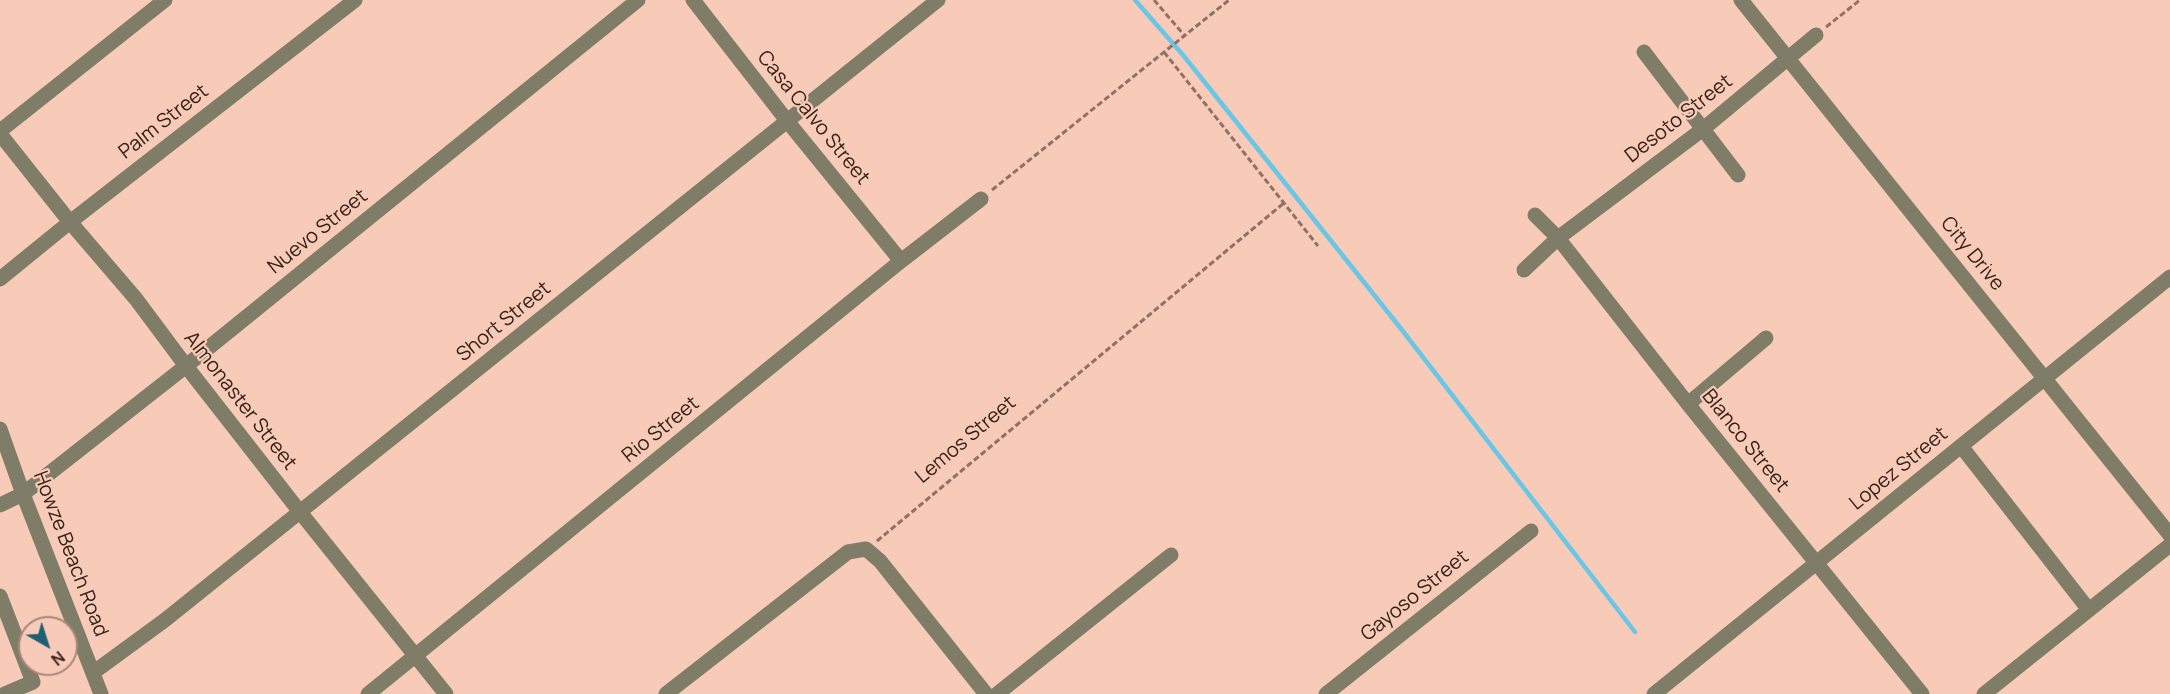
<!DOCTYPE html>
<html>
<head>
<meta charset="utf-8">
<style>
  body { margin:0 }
  #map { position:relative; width:2170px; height:694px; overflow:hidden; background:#f8cab8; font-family:Manrope,sans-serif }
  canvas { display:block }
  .north { position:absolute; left:18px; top:616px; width:60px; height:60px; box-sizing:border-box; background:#f8cab8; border:2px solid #ab8778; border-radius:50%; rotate:141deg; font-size:16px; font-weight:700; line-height:24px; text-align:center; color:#372219 }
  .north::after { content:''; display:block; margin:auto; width:21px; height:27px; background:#1d5f73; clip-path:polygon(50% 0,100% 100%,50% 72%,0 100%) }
</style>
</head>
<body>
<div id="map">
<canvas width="2170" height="694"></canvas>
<div class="north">N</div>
</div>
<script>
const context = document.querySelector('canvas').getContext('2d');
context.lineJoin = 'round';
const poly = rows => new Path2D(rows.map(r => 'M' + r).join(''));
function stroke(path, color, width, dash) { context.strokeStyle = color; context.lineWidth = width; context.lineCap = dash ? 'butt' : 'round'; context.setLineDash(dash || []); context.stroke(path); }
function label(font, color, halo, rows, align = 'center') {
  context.font = font + ' Manrope,sans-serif'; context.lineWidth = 4.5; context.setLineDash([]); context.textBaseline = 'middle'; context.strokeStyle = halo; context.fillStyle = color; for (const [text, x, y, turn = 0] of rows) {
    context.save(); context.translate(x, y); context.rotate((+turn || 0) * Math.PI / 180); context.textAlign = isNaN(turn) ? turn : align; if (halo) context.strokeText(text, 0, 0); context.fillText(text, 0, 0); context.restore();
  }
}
stroke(poly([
  [1135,0,1183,55,1402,330,1635,632]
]), '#68c6e6', 4.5);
stroke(poly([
  [1154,0,1184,35],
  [1826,27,1860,0],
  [1164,52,1318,246],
  [992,190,1229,0],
  [877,541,1284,203]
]), '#927164', 3, [6, 3]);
stroke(poly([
  [693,0,788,122,901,261],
  [1741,0,2170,535],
  [1644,52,1738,175],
  [0,131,165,0],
  [0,134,70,222,136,299,186,366,300,512,446,694],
  [1535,215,1558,238,1688,404,1922,694],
  [1524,270,1558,238,1703,129,1816,35],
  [0,279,70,222,355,0],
  [1688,404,1766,338],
  [0,429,23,494,101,694],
  [1961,446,2089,610],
  [0,505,23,494,186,366,638,0],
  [0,596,33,682,5,694],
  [94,672,165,620,938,0],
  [368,694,901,261,981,199],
  [666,694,848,552,866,549,880,561,986,694],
  [997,694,1171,555],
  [1326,694,1531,531],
  [1654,694,2170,277],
  [1984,694,2170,545]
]), '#7f7d67', 15);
label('20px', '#372219', '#f8cab8', [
  ["Casa Calvo Street",813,118,51],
  ["Desoto Street",1679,119,-38],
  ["Palm Street",164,122,-38],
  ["Nuevo Street",318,232,-39],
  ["City Drive",1972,254,51],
  ["Short Street",504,322,-39],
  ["Almonaster Street",240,401,52],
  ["Rio Street",661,430,-39],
  ["Lemos Street",966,440,-40],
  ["Blanco Street",1745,441,51],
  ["Lopez Street",1899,469,-39],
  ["Howze Beach Road",70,554,69],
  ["Gayoso Street",1415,596,-39]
]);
</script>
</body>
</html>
